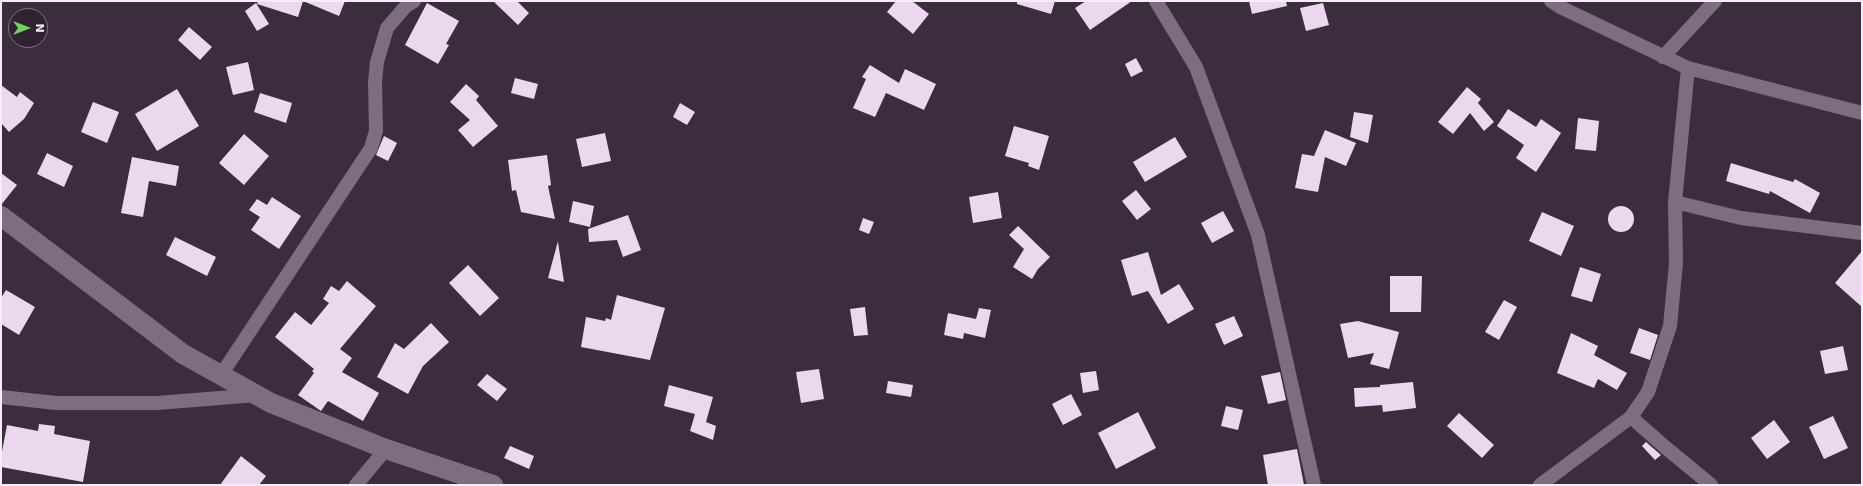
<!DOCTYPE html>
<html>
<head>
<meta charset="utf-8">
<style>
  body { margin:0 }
  #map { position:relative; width:1863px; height:486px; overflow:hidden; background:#3b2c3e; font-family:"DejaVu Sans",sans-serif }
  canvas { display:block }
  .frame { position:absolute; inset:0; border:2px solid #f6ecf8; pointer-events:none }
  .north { position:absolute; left:8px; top:8px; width:40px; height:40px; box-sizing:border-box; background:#302233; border:1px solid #7f7382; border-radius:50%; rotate:90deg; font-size:11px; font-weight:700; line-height:16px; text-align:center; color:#f6ecf8 }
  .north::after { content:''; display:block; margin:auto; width:14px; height:18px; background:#71d35e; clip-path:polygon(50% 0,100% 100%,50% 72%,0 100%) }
</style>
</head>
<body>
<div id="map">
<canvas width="1863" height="486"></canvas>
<div class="frame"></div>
<div class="north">N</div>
</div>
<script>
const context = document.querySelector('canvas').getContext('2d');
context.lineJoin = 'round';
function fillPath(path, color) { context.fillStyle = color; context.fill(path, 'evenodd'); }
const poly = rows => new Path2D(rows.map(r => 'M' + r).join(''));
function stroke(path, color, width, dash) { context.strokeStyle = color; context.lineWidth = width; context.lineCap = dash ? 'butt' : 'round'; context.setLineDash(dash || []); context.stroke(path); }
fillPath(poly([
  [258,1,303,1,298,17,257,4],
  [303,1,345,1,339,16],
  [493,1,517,1,529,13,518,25],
  [896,1,912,1,929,14,913,34,887,12],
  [1017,1,1055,1,1051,14,1017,4],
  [1086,1,1132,1,1090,30,1075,8],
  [1249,1,1286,1,1287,6,1252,14],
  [256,3,269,24,257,31,245,11],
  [427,3,459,21,446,44,449,45,438,64,405,45],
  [1323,3,1329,25,1306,31,1300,8],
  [189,27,212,47,200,60,178,40],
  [1136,58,1143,71,1131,77,1125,64],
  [248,62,254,90,233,95,226,67],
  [870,65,899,83,905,69,936,84,924,110,886,93,875,117,853,108,866,79,862,77],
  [515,78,538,84,534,99,511,93],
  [466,84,479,96,476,100,498,126,473,147,458,130,470,120,450,102],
  [1,85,17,97,20,92,34,103,24,119,9,132,1,123],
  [1467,87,1481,99,1478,103,1494,122,1484,131,1470,113,1453,134,1438,122],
  [177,89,199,126,157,151,135,114],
  [260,93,292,103,286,123,254,112],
  [93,102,119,112,107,143,81,132],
  [680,103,695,112,687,125,673,117],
  [1508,109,1536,127,1541,119,1561,133,1536,172,1516,158,1524,145,1497,126],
  [1354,112,1373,115,1368,143,1350,137],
  [1578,118,1599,121,1596,151,1575,149],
  [1014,126,1049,136,1039,170,1028,166,1029,163,1005,156],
  [1325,130,1356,143,1346,166,1325,157,1318,192,1295,188,1302,154,1314,156],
  [605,133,611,161,582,167,576,139],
  [244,134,269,156,244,185,219,163],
  [384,136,397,143,388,161,376,155],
  [1175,137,1187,157,1145,182,1133,162],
  [47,153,73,166,64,187,37,174],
  [547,155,551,185,548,186,555,219,521,212,516,190,512,191,508,160],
  [132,157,179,166,176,186,149,181,143,217,121,213],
  [1731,163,1793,182,1795,179,1820,193,1810,213,1770,191,1769,194,1726,181],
  [1,173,17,185,1,205],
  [1136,190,1151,209,1137,220,1122,201],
  [998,192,1002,218,973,223,969,197],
  [272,197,301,216,279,249,251,230,260,217,249,210,257,199,267,205],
  [573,201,594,206,590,227,569,222],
  '1608 219a13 13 0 1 1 26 0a13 13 0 1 1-26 0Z',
  [1223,211,1234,231,1212,243,1201,223],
  [1542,212,1574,226,1561,256,1529,241],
  [628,215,641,250,623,257,617,240,589,242,588,229],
  [863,218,874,222,869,234,859,230],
  [1018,226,1050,257,1038,269,1032,279,1013,267,1024,249,1009,235],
  [175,237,216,257,207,276,166,255],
  [558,241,558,242,564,282,548,278],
  [1862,251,1862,307,1835,283],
  [1148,252,1161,295,1179,284,1194,309,1168,324,1148,291,1132,296,1121,260],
  [468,265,499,298,480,316,449,283],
  [1580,267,1601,274,1592,302,1571,296],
  [1390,276,1422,276,1421,312,1390,312],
  [347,281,376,306,340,349,352,358,342,372,379,393,363,421,328,401,321,411,298,395,314,373,312,371,314,369,275,337,295,312,311,325,329,303,323,299,331,286,339,291],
  [6,290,35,307,19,335,1,324,1,298],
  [617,295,665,308,650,360,581,347,586,317,605,321,606,318,611,320],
  [1504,300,1517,307,1499,340,1485,332],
  [865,307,868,335,854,336,850,309],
  [979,308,991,310,985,338,964,333,963,339,944,335,948,313,976,319],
  [1234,316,1243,336,1224,345,1215,324],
  [1358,321,1399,332,1389,369,1370,364,1374,353,1348,358,1340,324],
  [431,323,449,342,423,366,408,394,377,377,395,343,404,349],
  [1639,328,1658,335,1650,360,1630,353],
  [1571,333,1598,346,1594,355,1627,373,1617,390,1598,379,1594,388,1557,373],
  [1843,346,1848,370,1825,374,1820,351],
  [819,369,824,399,801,403,796,372],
  [1096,371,1099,390,1083,393,1080,373],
  [1280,372,1286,400,1268,404,1261,376],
  [487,374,507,389,497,401,477,385],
  [888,381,913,385,911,397,886,393],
  [1413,382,1416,408,1383,412,1382,405,1355,407,1354,388,1380,387,1380,385],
  [669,385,713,397,706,422,716,426,713,440,690,431,695,414,664,406],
  [1071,394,1082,415,1063,425,1052,404],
  [1226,406,1243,410,1238,430,1221,426],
  [1138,412,1156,448,1116,469,1098,433],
  [1459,413,1494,445,1482,458,1447,426],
  [1833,416,1848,448,1824,459,1809,427],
  [1774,420,1790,442,1767,459,1751,438],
  [39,424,55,426,54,434,90,441,83,482,1,467,1,457,7,425,38,431],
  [1646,442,1661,455,1655,460,1642,446],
  [510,446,534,456,529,469,504,458],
  [1297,449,1304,485,1268,485,1263,455],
  [241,456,266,476,259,485,220,485]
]), '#ebd8ef');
stroke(poly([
  [1156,1,1196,67,1258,235,1314,485],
  [1551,1,1560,7,1688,68,1862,113],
  [1663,57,1715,1],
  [1675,202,1741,218,1862,233],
  [221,375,371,148,376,131,375,82,377,62,387,28,406,6,414,1],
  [1,397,56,403,157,403,257,395],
  [1631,417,1665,447,1711,485],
  [356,485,386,449],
  [1540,485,1631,417,1648,392,1670,326,1676,263,1675,202,1688,68]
]), '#7e6d81', 14);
stroke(poly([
  [1,216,183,354,271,403,386,449,493,485]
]), '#7e6d81', 20);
</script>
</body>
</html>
